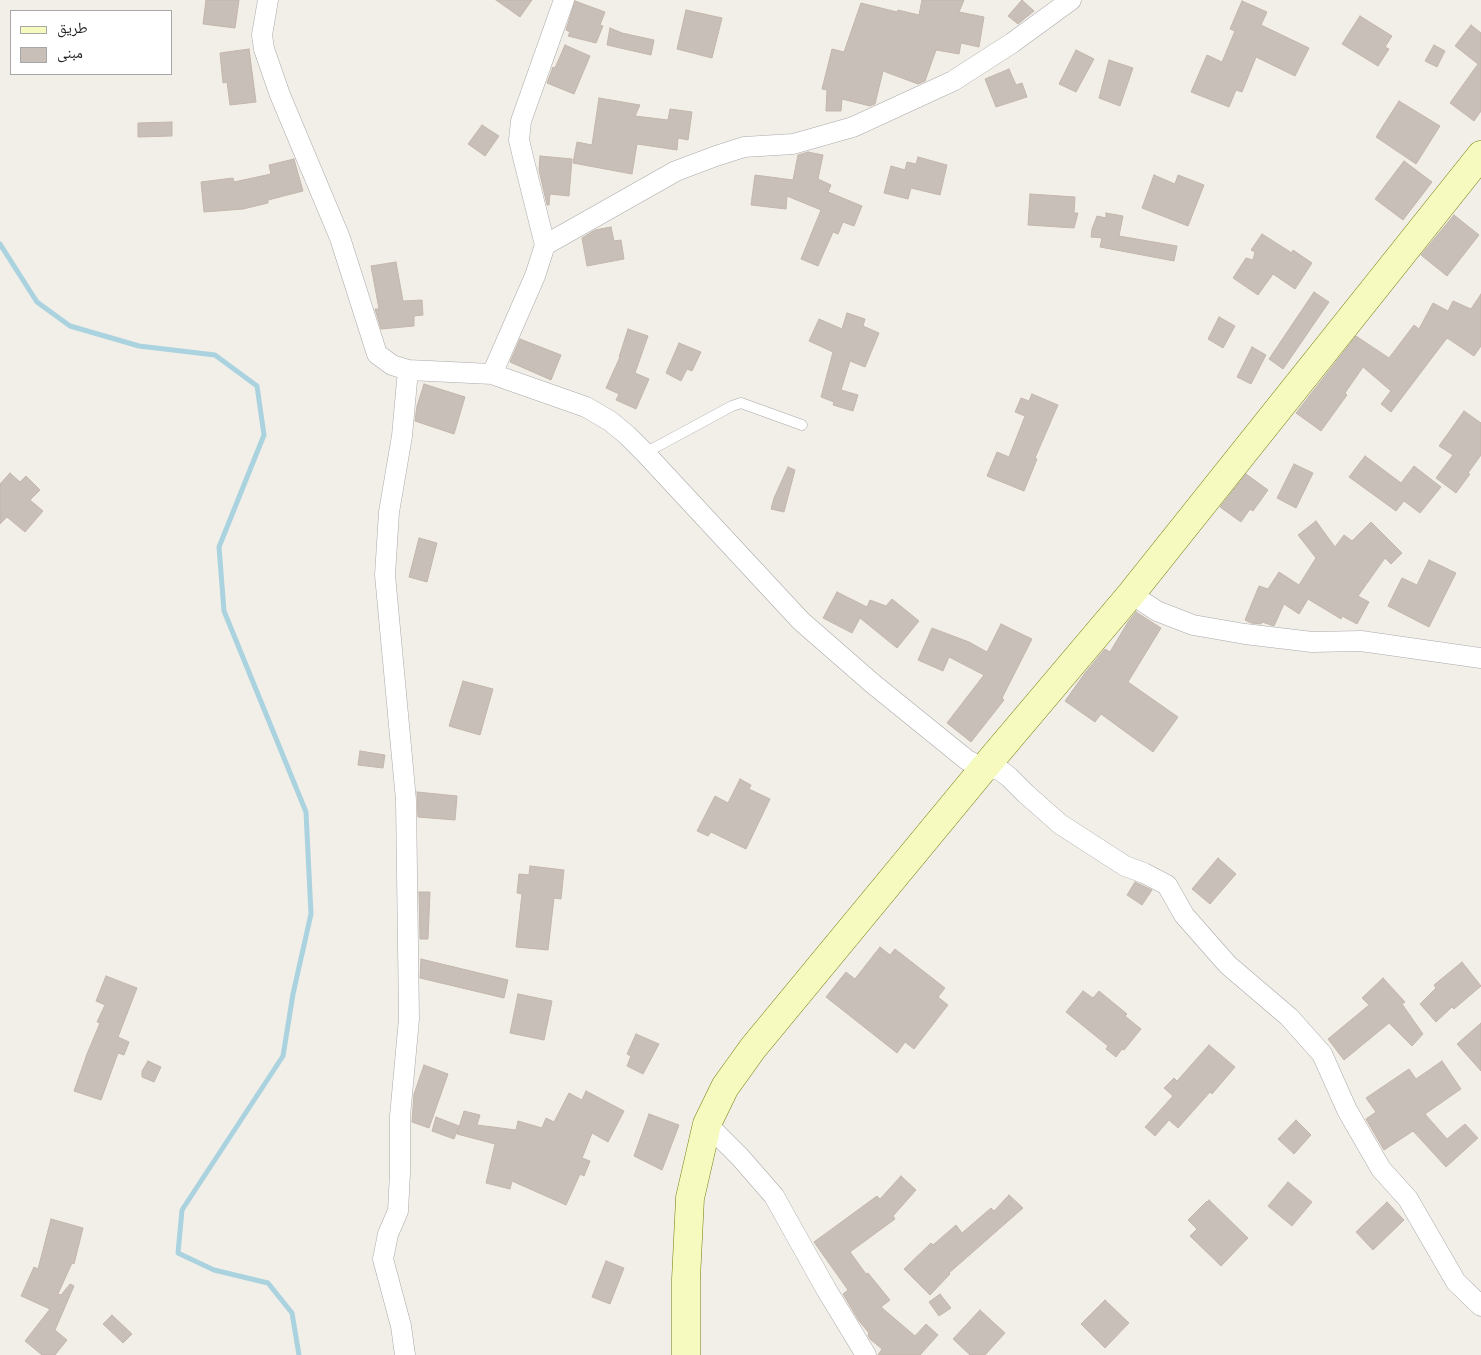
<!DOCTYPE html>
<html>
<head>
<meta charset="utf-8">
<style>
  body { margin:0 }
  #map { position:relative; width:1481px; height:1355px; overflow:hidden; background:#f2efe9; font-family:Quicksand,"Noto Naskh Arabic",sans-serif }
  canvas { display:block }
  .legend { position:absolute; left:10px; top:10px; width:162px; height:65px; box-sizing:border-box; background:#fff; border:1px solid #a7a7a7; margin:0; padding:6px 9px; list-style:none; font-size:15px; color:#222 }
  .legend li { display:flex; align-items:center; gap:10px; height:25px }
  .legend b { width:25px; border:1px solid #a7a7a7 }
</style>
</head>
<body>
<div id="map">
<canvas width="1481" height="1355"></canvas>
<ul class="legend">
<li><b style="height:6px;background:#f7fabf"></b>طريق</li>
<li><b style="height:14px;background:#c7bfb8"></b>مبنى</li>
</ul>
</div>
<script>
const context = document.querySelector('canvas').getContext('2d');
context.lineJoin = 'round';
const poly = rows => new Path2D(rows.map(r => 'M' + r).join(''));
function stroke(path, color, width, dash) { context.strokeStyle = color; context.lineWidth = width; context.lineCap = dash ? 'butt' : 'round'; context.setLineDash(dash || []); context.stroke(path); }
function fillPath(path, color) { context.fillStyle = color; context.fill(path, 'evenodd'); }
stroke(poly([
  [0,244,37,302,70,326,139,346,215,355,257,386,264,435,219,547,224,611,306,812,311,914,293,994,283,1056,182,1210,178,1253,214,1270,268,1283,292,1313,299,1355]
]), '#aad3df', 5);
const building = poly([
  [206,0,239,0,235,28,203,24,206,0],
  [496,0,532,0,520,17,496,0],
  [922,0,964,0,959,12,984,17,979,47,961,43,959,54,936,50,925,81,918,84,883,71,875,104,870,106,842,99,841,111,826,111,827,90,822,89,832,49,844,52,861,3,897,12,898,10,919,15,922,0],
  [1022,0,1034,11,1018,24,1008,16,1022,0],
  [575,1,605,12,600,25,603,26,596,43,568,36,570,32,566,30,575,1],
  [1242,1,1267,12,1261,25,1309,48,1295,76,1256,57,1242,92,1236,90,1229,107,1191,92,1207,55,1222,62,1235,31,1230,29,1242,1],
  [686,10,722,18,712,58,677,49,686,10],
  [1360,16,1392,36,1385,47,1389,49,1378,66,1342,44,1360,16],
  [1471,25,1481,33,1481,111,1474,121,1450,103,1478,64,1455,46,1471,25],
  [610,28,622,33,654,40,651,55,607,45,610,28],
  [565,45,590,56,574,94,547,83,553,67,555,68,565,45],
  [1434,45,1445,51,1437,67,1425,61,1434,45],
  [249,49,256,102,230,105,227,82,223,83,220,53,249,49],
  [1076,50,1094,59,1076,92,1059,84,1076,50],
  [1109,60,1133,68,1120,106,1099,98,1109,60],
  [1009,69,1016,85,1022,83,1027,97,996,107,985,79,1009,69],
  [599,98,640,105,635,116,668,120,670,109,692,112,688,140,678,138,677,150,637,144,632,174,573,163,577,142,592,145,599,98],
  [1399,101,1440,126,1416,164,1376,137,1399,101],
  [172,122,172,136,138,137,138,123,172,122],
  [482,125,499,136,485,156,468,144,482,125],
  [808,152,823,155,818,179,831,185,828,192,862,206,854,226,843,222,838,234,833,232,818,266,801,259,821,210,787,196,786,209,751,205,755,175,793,180,798,155,808,152],
  [540,156,572,159,569,196,550,194,549,205,547,205,539,170,540,156],
  [918,157,947,165,940,195,911,188,908,199,884,193,891,166,905,170,907,162,916,164,918,157],
  [294,159,303,191,268,200,268,203,243,209,204,212,201,182,233,178,234,182,271,174,269,165,294,159],
  [1404,161,1432,182,1403,220,1375,199,1404,161],
  [1154,175,1175,184,1178,175,1204,185,1188,226,1142,208,1154,175],
  [1030,194,1075,197,1074,213,1078,213,1074,228,1028,225,1030,194],
  [1106,213,1123,216,1119,236,1177,246,1174,261,1100,247,1102,238,1091,237,1092,229,1097,216,1106,218,1106,213],
  [1454,215,1479,235,1447,276,1421,255,1454,215],
  [611,227,614,241,621,240,624,259,587,266,582,238,595,230,611,227],
  [1262,234,1292,253,1293,250,1312,263,1295,289,1273,274,1258,295,1233,278,1246,258,1253,260,1255,252,1251,250,1262,234],
  [396,262,403,301,422,300,423,315,414,316,414,326,381,329,375,309,379,309,371,266,396,262],
  [1314,292,1329,302,1283,369,1269,359,1314,292],
  [1481,294,1481,346,1474,356,1447,338,1391,412,1381,404,1391,391,1363,367,1345,393,1347,395,1321,431,1296,413,1356,336,1389,358,1414,325,1419,329,1433,303,1448,311,1453,301,1471,309,1481,294],
  [847,313,865,319,863,326,879,333,865,367,850,361,841,390,858,395,853,411,833,405,834,402,821,397,833,352,809,341,819,319,842,329,847,313],
  [1219,317,1235,326,1223,348,1208,339,1219,317],
  [628,329,648,336,635,373,649,379,636,409,616,400,619,394,606,388,620,357,619,357,628,329],
  [520,339,561,355,551,380,510,362,520,339],
  [679,343,701,352,692,371,687,369,681,381,666,373,679,343],
  [1252,347,1266,355,1251,384,1237,377,1252,347],
  [424,384,465,397,454,434,415,421,417,406,424,384],
  [1032,394,1058,405,1035,458,1037,459,1024,491,987,476,997,452,1009,457,1025,416,1015,412,1021,398,1029,401,1032,394],
  [1464,411,1481,423,1481,455,1468,473,1470,474,1456,493,1436,478,1453,455,1439,446,1464,411],
  [1365,456,1401,483,1414,466,1441,487,1420,513,1404,501,1396,511,1349,477,1365,456],
  [1294,464,1313,473,1296,508,1277,498,1294,464],
  [788,467,795,470,784,512,771,509,774,498,788,467],
  [10,473,20,482,26,476,40,490,30,500,43,511,25,532,7,517,0,524,0,484,10,473],
  [1246,474,1268,490,1253,511,1250,509,1241,522,1220,507,1246,474],
  [1316,521,1335,547,1344,535,1352,541,1371,522,1402,553,1391,564,1385,558,1358,596,1369,602,1357,624,1342,616,1341,619,1308,599,1299,614,1284,604,1274,626,1262,622,1261,624,1251,623,1245,620,1259,586,1268,589,1279,572,1299,585,1316,558,1298,535,1316,521],
  [419,538,437,543,427,582,409,577,419,538],
  [1429,560,1456,573,1429,627,1388,606,1402,578,1417,585,1429,560],
  [837,592,867,607,870,600,886,606,892,599,919,621,897,648,860,618,852,633,823,618,837,592],
  [1136,612,1161,628,1128,682,1178,717,1153,752,1101,714,1095,722,1065,701,1085,673,1105,649,1110,652,1128,622,1136,612],
  [1001,624,1032,639,1002,698,1004,700,971,742,947,723,984,675,949,657,943,671,918,660,932,628,969,642,987,652,1001,624],
  [463,681,493,689,480,735,449,726,463,681],
  [360,751,385,755,383,768,358,765,360,751],
  [740,779,751,785,749,789,770,799,746,849,711,832,708,836,697,831,715,796,728,803,740,779],
  [417,792,457,796,455,820,418,817,417,792],
  [1218,858,1236,874,1210,904,1192,889,1218,858],
  [530,866,564,870,561,899,554,898,548,950,516,947,522,894,517,893,519,874,529,875,530,866],
  [1135,882,1152,890,1142,905,1127,895,1135,882],
  [419,892,430,892,428,939,420,939,419,892],
  [880,947,890,955,895,949,945,988,938,997,948,1005,914,1049,905,1042,897,1053,826,997,846,972,855,979,880,947],
  [421,959,508,980,504,998,420,978,421,959],
  [1462,962,1481,986,1454,1009,1452,1007,1436,1022,1420,1004,1436,988,1434,985,1462,962],
  [106,976,137,988,118,1037,129,1042,124,1055,118,1053,101,1100,74,1091,87,1054,100,1023,97,1022,105,1005,96,1001,106,976],
  [1383,978,1405,1002,1402,1004,1423,1034,1412,1046,1389,1023,1344,1060,1328,1039,1369,1005,1362,998,1383,978],
  [1083,991,1093,998,1099,991,1127,1014,1125,1016,1141,1029,1124,1050,1122,1049,1116,1057,1106,1049,1108,1046,1066,1012,1083,991],
  [518,994,552,1001,544,1040,510,1033,518,994],
  [1481,1023,1481,1071,1457,1044,1481,1023],
  [636,1034,659,1044,643,1074,627,1066,631,1056,627,1054,636,1034],
  [1209,1045,1235,1067,1212,1094,1210,1092,1178,1128,1169,1120,1155,1136,1145,1127,1173,1096,1164,1088,1174,1078,1177,1081,1209,1045],
  [148,1061,161,1067,154,1082,142,1077,142,1071,148,1061],
  [1442,1061,1461,1089,1425,1114,1447,1139,1465,1124,1478,1138,1446,1167,1413,1131,1384,1150,1366,1119,1376,1112,1366,1098,1409,1069,1416,1079,1442,1061],
  [424,1065,448,1074,429,1128,412,1122,414,1094,424,1065],
  [586,1091,624,1111,608,1142,592,1133,582,1158,590,1161,584,1176,580,1174,566,1205,512,1181,510,1189,486,1183,495,1144,457,1134,464,1111,480,1115,477,1125,516,1130,518,1121,542,1128,546,1118,554,1122,569,1093,582,1100,586,1091],
  [649,1114,679,1125,662,1170,634,1156,649,1114],
  [436,1117,459,1126,454,1139,432,1131,436,1117],
  [1296,1120,1311,1135,1294,1154,1278,1139,1296,1120],
  [901,1176,916,1190,893,1216,895,1219,850,1252,866,1274,868,1273,890,1300,881,1307,915,1336,926,1324,938,1335,920,1355,878,1355,882,1349,870,1339,868,1335,869,1333,859,1321,843,1294,848,1290,814,1242,877,1196,880,1199,901,1176],
  [1288,1182,1312,1202,1292,1226,1268,1206,1288,1182],
  [1009,1195,1023,1208,949,1273,950,1274,930,1295,904,1269,931,1243,933,1245,956,1225,962,1233,991,1208,994,1211,1009,1195],
  [1209,1200,1248,1238,1221,1266,1190,1236,1197,1229,1188,1220,1207,1201,1208,1202,1209,1200],
  [1387,1202,1404,1220,1373,1250,1356,1232,1387,1202],
  [51,1219,83,1228,74,1264,72,1263,58,1294,61,1295,70,1284,74,1286,55,1330,67,1340,55,1355,42,1355,25,1341,50,1309,21,1296,34,1267,38,1269,51,1219],
  [606,1261,624,1268,610,1304,592,1297,606,1261],
  [940,1294,951,1308,939,1316,929,1302,940,1294],
  [1105,1300,1129,1323,1105,1348,1081,1324,1105,1300],
  [980,1310,1005,1333,985,1355,970,1355,953,1339,980,1310],
  [112,1315,132,1334,123,1343,103,1324,112,1315]
]);
fillPath(building, '#c7bfb8');
stroke(building, '#c4b6ab', 1);
const service = poly([
  [645,453,732,406,741,403,802,425]
]);
const minor = poly([
  [268,0,262,35,264,49,280,95,340,238,377,354,392,365,408,370,402,436,389,512,385,575,406,800,409,1019,400,1116,400,1173,398,1211,388,1234,383,1259,401,1326,405,1355],
  [545,245,676,171,716,156,744,147,793,144,853,127,953,81,1012,43,1071,0],
  [408,370,492,374,535,276,545,245,523,157,519,140,521,121,564,0],
  [492,374,586,407,610,421,627,435,645,453,801,621,872,683,967,760,984,768,1000,770,1009,777,1026,794,1060,824,1125,866,1144,873,1167,885,1184,915,1228,965,1289,1017,1322,1054,1347,1110,1381,1169,1408,1199,1456,1282,1481,1306],
  [1131,594,1157,611,1193,625,1245,634,1312,642,1361,641,1481,658],
  [707,1124,740,1157,774,1196,826,1289,866,1355]
]);
const secondary = poly([
  [686,1355,686,1279,690,1198,707,1124,725,1087,753,1048,984,768,1131,594,1481,155]
]);
stroke(service, '#a9a9a9', 11);
stroke(minor, '#a9a9a9', 21);
stroke(secondary, '#707d05', 29);
stroke(service, '#fff', 10);
stroke(minor, '#fff', 20);
stroke(secondary, '#f7fabf', 28);
</script>
</body>
</html>
